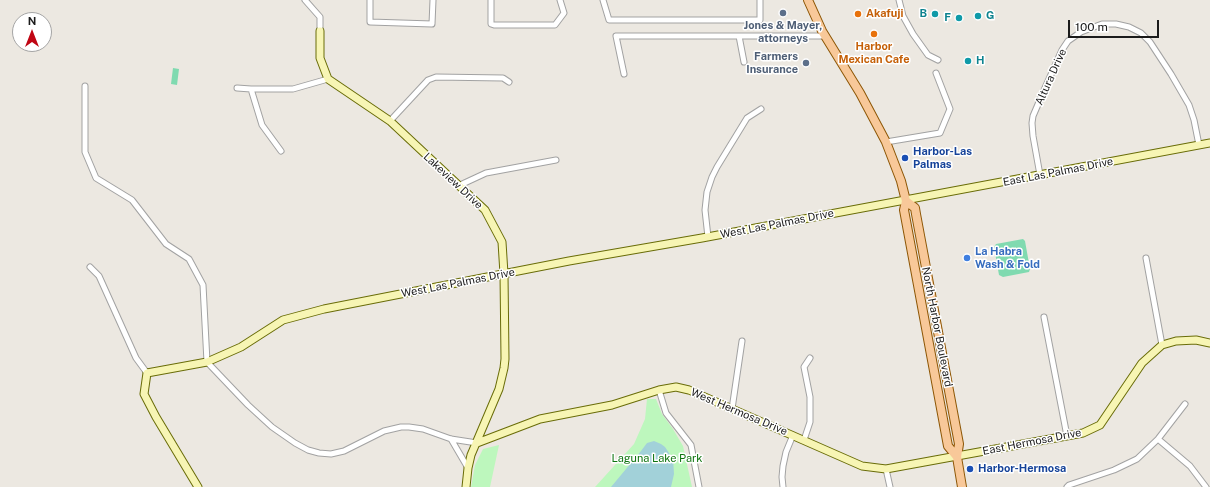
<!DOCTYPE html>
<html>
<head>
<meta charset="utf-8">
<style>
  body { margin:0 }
  #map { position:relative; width:1210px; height:487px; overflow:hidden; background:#ece8e1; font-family:"Public Sans",sans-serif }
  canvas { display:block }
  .north { position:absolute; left:12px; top:12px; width:40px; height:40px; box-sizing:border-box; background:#fff; border:1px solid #a4a4a4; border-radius:50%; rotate:0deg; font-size:11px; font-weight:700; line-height:16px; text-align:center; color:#1b1b1b }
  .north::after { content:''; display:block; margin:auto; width:14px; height:18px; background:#c00614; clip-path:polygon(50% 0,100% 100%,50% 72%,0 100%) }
  .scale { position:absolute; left:1068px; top:20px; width:91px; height:18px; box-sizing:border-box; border:2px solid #1b1b1b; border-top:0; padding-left:5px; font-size:12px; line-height:14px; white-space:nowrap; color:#1b1b1b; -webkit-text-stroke:3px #fff; paint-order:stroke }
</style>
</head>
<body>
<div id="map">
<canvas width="1210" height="487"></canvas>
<div class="north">N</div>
<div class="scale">100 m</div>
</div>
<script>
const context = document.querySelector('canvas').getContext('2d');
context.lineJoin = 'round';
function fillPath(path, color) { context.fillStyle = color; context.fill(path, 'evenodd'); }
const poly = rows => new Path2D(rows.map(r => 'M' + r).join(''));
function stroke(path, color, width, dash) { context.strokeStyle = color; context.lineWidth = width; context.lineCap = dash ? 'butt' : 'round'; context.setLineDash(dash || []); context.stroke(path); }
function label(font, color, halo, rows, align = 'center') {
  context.font = font + ' "Public Sans",sans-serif'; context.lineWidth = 3; context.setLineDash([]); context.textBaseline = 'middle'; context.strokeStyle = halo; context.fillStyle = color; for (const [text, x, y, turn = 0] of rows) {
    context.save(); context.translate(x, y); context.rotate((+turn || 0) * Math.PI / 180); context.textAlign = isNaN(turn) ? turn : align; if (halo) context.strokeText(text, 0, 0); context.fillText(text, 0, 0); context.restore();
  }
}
fillPath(poly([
  [647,399,656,399,662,414,673,429,683,446,692,487,595,487,634,444,645,419],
  [499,445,490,487,471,487,475,465,483,449]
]), '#bdf7bd');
fillPath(poly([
  [173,68,179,69,177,85,171,84],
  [1023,239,1025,241,1030,269,1029,272,1003,277,999,275,994,247,996,244]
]), '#80dab0');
fillPath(poly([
  [654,441,661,444,665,447,673,459,674,474,671,487,611,487,641,451,647,443]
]), '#a2d1d9');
const street = poly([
  [305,0,320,17,320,31],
  [370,0,370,22,432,24,433,0],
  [491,0,491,24,494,25,555,25,564,13,560,0],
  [603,0,609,20,760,20,760,0],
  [899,0,903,16,913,34,928,55,938,60],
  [739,36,744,62],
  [624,74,616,36,825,36],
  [85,86,85,152,96,178,132,200,166,244,189,259,203,285,207,362,248,405,272,427,295,443,308,450,319,453,331,454,344,451,384,431,401,427,409,427,423,429,451,439,477,443],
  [237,88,251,89],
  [390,121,428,80,436,77,503,78,509,82],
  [886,142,940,133,950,109,936,73],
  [281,151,262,125,251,89,293,89,328,79],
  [1040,175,1033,136,1032,123,1033,116,1045,88,1062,50,1068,41,1081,32,1102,24,1116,24,1129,27,1141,33,1150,42,1171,74,1189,105,1194,120,1199,145],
  [458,186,486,173,556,160],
  [708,237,705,210,707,192,712,177,717,167,747,118,761,109],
  [1146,258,1162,345],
  [90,267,99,276,136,358,147,373],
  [1044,317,1067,436],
  [659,390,666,413,691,445,699,487],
  [732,409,742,341],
  [451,439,468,468],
  [1158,439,1190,466,1206,487],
  [804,440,810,422,810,397,804,367,810,358],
  [886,469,890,487],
  [783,487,782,477,783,466,786,452,793,435],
  [1067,487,1069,485,1114,470,1137,459,1158,439,1185,404]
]);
const secondary = poly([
  [320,31,320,58,328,79,390,121,485,210,502,242,504,274,505,359,504,368,499,389,471,455,468,468,466,487],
  [477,443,540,419,612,405,659,390,676,387,689,390,862,466,886,469,1083,433,1100,425,1142,363,1162,345,1176,341,1196,340,1210,343],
  [198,487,156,417,144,394,147,373,207,362,241,347,283,320,324,309,569,261,702,238,1210,143]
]);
const primary = poly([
  [808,0,822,31,860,93,886,142,901,181,906,201,904,210,948,446,957,457],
  [906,201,915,208,916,214,959,444,957,457,962,487]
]);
stroke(street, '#a2a2a2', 7);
stroke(secondary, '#696c08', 9);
stroke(primary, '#8d5605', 10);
stroke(street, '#fff', 5);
stroke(secondary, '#f7f5b4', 7);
stroke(primary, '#f8c899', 8);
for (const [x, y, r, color] of [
  [783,13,4,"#5c6f8a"],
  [858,14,4,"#e8710a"],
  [935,14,4,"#0f9aa8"],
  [978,16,4,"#0f9aa8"],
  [959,18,4,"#0f9aa8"],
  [874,34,4,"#e8710a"],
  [968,61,4,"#0f9aa8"],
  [806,63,4,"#5c6f8a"],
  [905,158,4,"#1a4fb4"],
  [967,258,4,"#3f7fe0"],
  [970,469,4,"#1a4fb4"]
]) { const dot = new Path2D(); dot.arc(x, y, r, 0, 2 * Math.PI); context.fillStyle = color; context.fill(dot); stroke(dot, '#fff', 1.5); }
label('bold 11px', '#c56008', '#fff', [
  ["Akafuji",866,14],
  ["Harbor",874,47,"center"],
  ["Mexican Cafe",874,60,"center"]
], 'left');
label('bold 11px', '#0d838f', '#fff', [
  ["B",927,14],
  ["G",986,16,"left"],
  ["F",951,18],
  ["H",976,61,"left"]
], 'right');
label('bold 11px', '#4e5e75', '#fff', [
  ["Jones & Mayer,",783,26],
  ["attorneys",783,39],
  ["Farmers",798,57,"right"],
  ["Insurance",798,70,"right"]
]);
label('11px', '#1b1b1b', '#fff', [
  ["Altura Drive",1051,77,-66],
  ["East Las Palmas Drive",1058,172,-11],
  ["Lakeview Drive",453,181,43],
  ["West Las Palmas Drive",777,224,-11],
  ["West Las Palmas Drive",458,283,-11],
  ["North Harbor Boulevard",937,327,79],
  ["West Hermosa Drive",739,412,23],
  ["East Hermosa Drive",1032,442,-11]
]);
label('bold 11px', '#164399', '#fff', [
  ["Harbor-Las",913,152],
  ["Palmas",913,165],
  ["Harbor-Hermosa",978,469]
], 'left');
label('bold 11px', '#366cbe', '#fff', [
  ["La Habra",975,252],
  ["Wash & Fold",975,265]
], 'left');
label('11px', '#0e740f', '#fff', [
  ["Laguna Lake Park",657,459]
]);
</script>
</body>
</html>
